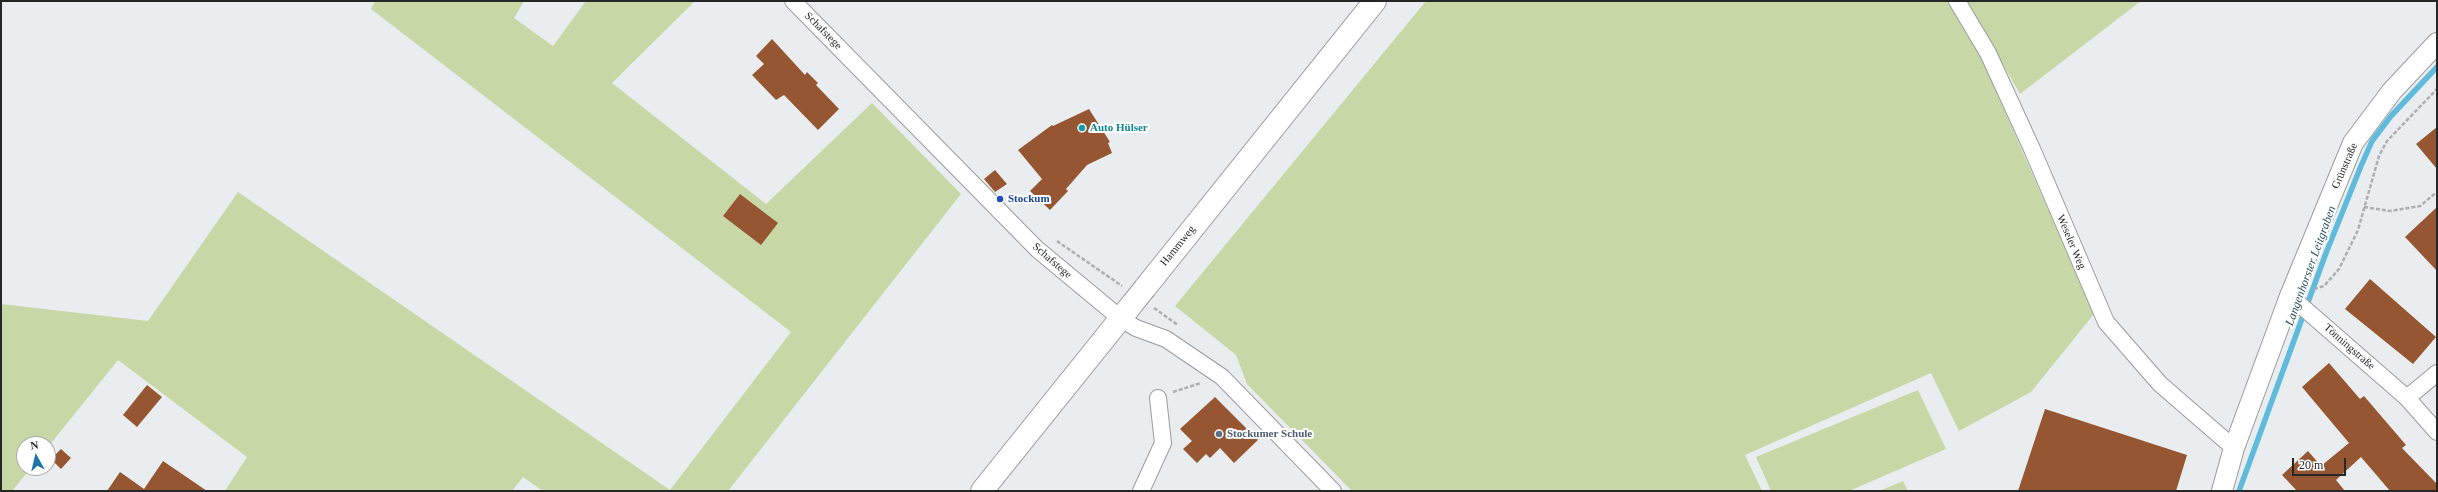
<!DOCTYPE html>
<html>
<head>
<meta charset="utf-8">
<style>
  body { margin:0 }
  #map { position:relative; width:2438px; height:492px; overflow:hidden; background:#eaedef; font-family:Georgia,serif }
  canvas { display:block }
  .frame { position:absolute; inset:0; border:2px solid #252626; pointer-events:none }
  .north { position:absolute; left:16px; top:436px; width:40px; height:40px; box-sizing:border-box; background:#fff; border:1px solid #a8a8a8; border-radius:50%; rotate:352deg; font-size:11px; font-weight:700; line-height:16px; text-align:center; color:#252626 }
  .north::after { content:''; display:block; margin:auto; width:14px; height:18px; background:#1f76a5; clip-path:polygon(50% 0,100% 100%,50% 72%,0 100%) }
  .scale { position:absolute; left:2292px; top:458px; width:54px; height:18px; box-sizing:border-box; border:2px solid #252626; border-top:0; padding-left:5px; font-size:12px; line-height:14px; white-space:nowrap; color:#252626; -webkit-text-stroke:3px #fff; paint-order:stroke }
</style>
</head>
<body>
<div id="map">
<canvas width="2438" height="492"></canvas>
<div class="frame"></div>
<div class="north">N</div>
<div class="scale">20 m</div>
</div>
<script>
const context = document.querySelector('canvas').getContext('2d');
context.lineJoin = 'round';
function fillPath(path, color) { context.fillStyle = color; context.fill(path, 'evenodd'); }
const poly = rows => new Path2D(rows.map(r => 'M' + r).join(''));
function stroke(path, color, width, dash) { context.strokeStyle = color; context.lineWidth = width; context.lineCap = dash ? 'butt' : 'round'; context.setLineDash(dash || []); context.stroke(path); }
function label(font, color, halo, rows, align = 'center') {
  context.font = font + ' Georgia,serif'; context.lineWidth = 4; context.setLineDash([]); context.textBaseline = 'middle'; context.strokeStyle = halo; context.fillStyle = color; for (const [text, x, y, turn = 0] of rows) {
    context.save(); context.translate(x, y); context.rotate((+turn || 0) * Math.PI / 180); context.textAlign = isNaN(turn) ? turn : align; if (halo) context.strokeText(text, 0, 0); context.fillText(text, 0, 0); context.restore();
  }
}
fillPath(poly([
  [375,1,524,1,514,18,553,46,586,1,695,1,612,83,766,204,872,103,961,194,728,491,543,491,523,477,512,491,225,491,247,457,118,360,48,447,48,444,24,444,24,468,31,468,12,491,1,491,1,304,148,321,238,192,670,490,791,332,371,9],
  [1426,1,1948,1,1980,55,2094,314,2031,392,1959,431,1931,373,1745,455,1762,491,1352,491,1247,384,1236,355,1175,306],
  [1966,1,2141,1,2020,94],
  [1918,390,1946,449,1849,491,1771,491,1756,457],
  [1903,481,1908,491,1879,491]
]), '#c7d7a6');
stroke(poly([
  [2239,491,2326,253,2361,166,2372,141,2391,116,2437,67]
]), '#60badb', 5.5);
fillPath(poly([
  [772,39,805,75,807,72,818,83,816,85,839,109,818,130,784,95,776,100,752,75,764,64,756,56],
  [1089,109,1110,142,1108,143,1112,153,1087,165,1066,189,1068,191,1050,210,1030,191,1042,179,1018,150,1052,125,1053,126],
  [2437,127,2437,169,2416,144],
  [995,170,1007,184,995,192,984,179],
  [740,194,778,223,761,245,723,216],
  [2437,207,2437,271,2405,237],
  [2370,279,2436,337,2413,364,2345,309],
  [2329,363,2360,399,2364,396,2406,445,2402,448,2437,484,2437,491,2390,491,2361,457,2336,480,2345,491,2297,491,2282,475,2308,451,2321,466,2349,443,2302,387],
  [147,385,162,397,137,427,123,415],
  [1215,397,1258,440,1234,463,1220,448,1210,458,1206,454,1197,463,1183,449,1192,441,1180,429],
  [2045,409,2187,455,2176,491,2018,491],
  [61,449,71,458,61,469,51,459],
  [163,461,207,491,107,491,120,472,144,489]
]), '#955631');
const minor = poly([
  [793,1,1037,249,1120,318,1136,328,1166,339,1222,377,1333,491],
  [1957,1,1988,53,2032,149,2106,322,2160,384,2234,448],
  [2290,296,2407,398,2437,432],
  [2407,398,2437,373],
  [1141,491,1163,443,1158,398]
]);
const tertiary = poly([
  [2222,491,2234,448,2290,296,2353,143,2392,91,2437,43]
]);
const secondary = poly([
  [1145,288,1375,1],
  [982,491,1133,303]
]);
stroke(minor, '#999b9d', 18);
stroke(tertiary, '#999b9d', 22);
stroke(secondary, '#999b9d', 24);
stroke(poly([
  [2364,207,2390,211,2420,206,2437,192],
  [1057,241,1122,286],
  [2314,289,2324,286,2339,269,2358,230,2379,156,2387,141,2437,89],
  [1154,308,1178,325],
  [1173,392,1201,383]
]), '#acaeb0', 2.5, [4, 2]);
stroke(minor, '#fff', 16);
stroke(tertiary, '#fff', 20);
stroke(secondary, '#fff', 22);
const secondaryBridge = poly([
  [1133,303,1145,288]
]);
stroke(secondaryBridge, '#999b9d', 24, []);
stroke(secondaryBridge, '#fff', 22);
for (const [x, y, r, color] of [
  [1082,128,4,"#0f9aa8"],
  [1000,199,4,"#1a4fb4"],
  [1219,434,4,"#5c6f8a"]
]) { const dot = new Path2D(); dot.arc(x, y, r, 0, 2 * Math.PI); context.fillStyle = color; context.fill(dot); stroke(dot, '#fff', 1.5); }
label('11px', '#252626', '#fff', [
  ["Schafstege",823,31,45],
  ["Grünstraße",2345,166,-66],
  ["Weseler Weg",2071,242,67],
  ["Hammweg",1178,246,-51],
  ["Schafstege",1052,261,41],
  ["Tönningstraße",2349,347,41]
]);
label('bold 11px', '#0d838f', '#fff', [
  ["Auto Hülser",1090,128]
], 'left');
label('bold 11px', '#164399', '#fff', [
  ["Stockum",1008,199]
], 'left');
label('bold 11px', '#4e5e75', '#fff', [
  ["Stockumer Schule",1227,434]
], 'left');
label('italic 12px', '#254d5c', '#fff', [
  ["Langenhorster Leitgraben",2311,266,-70]
]);
</script>
</body>
</html>
